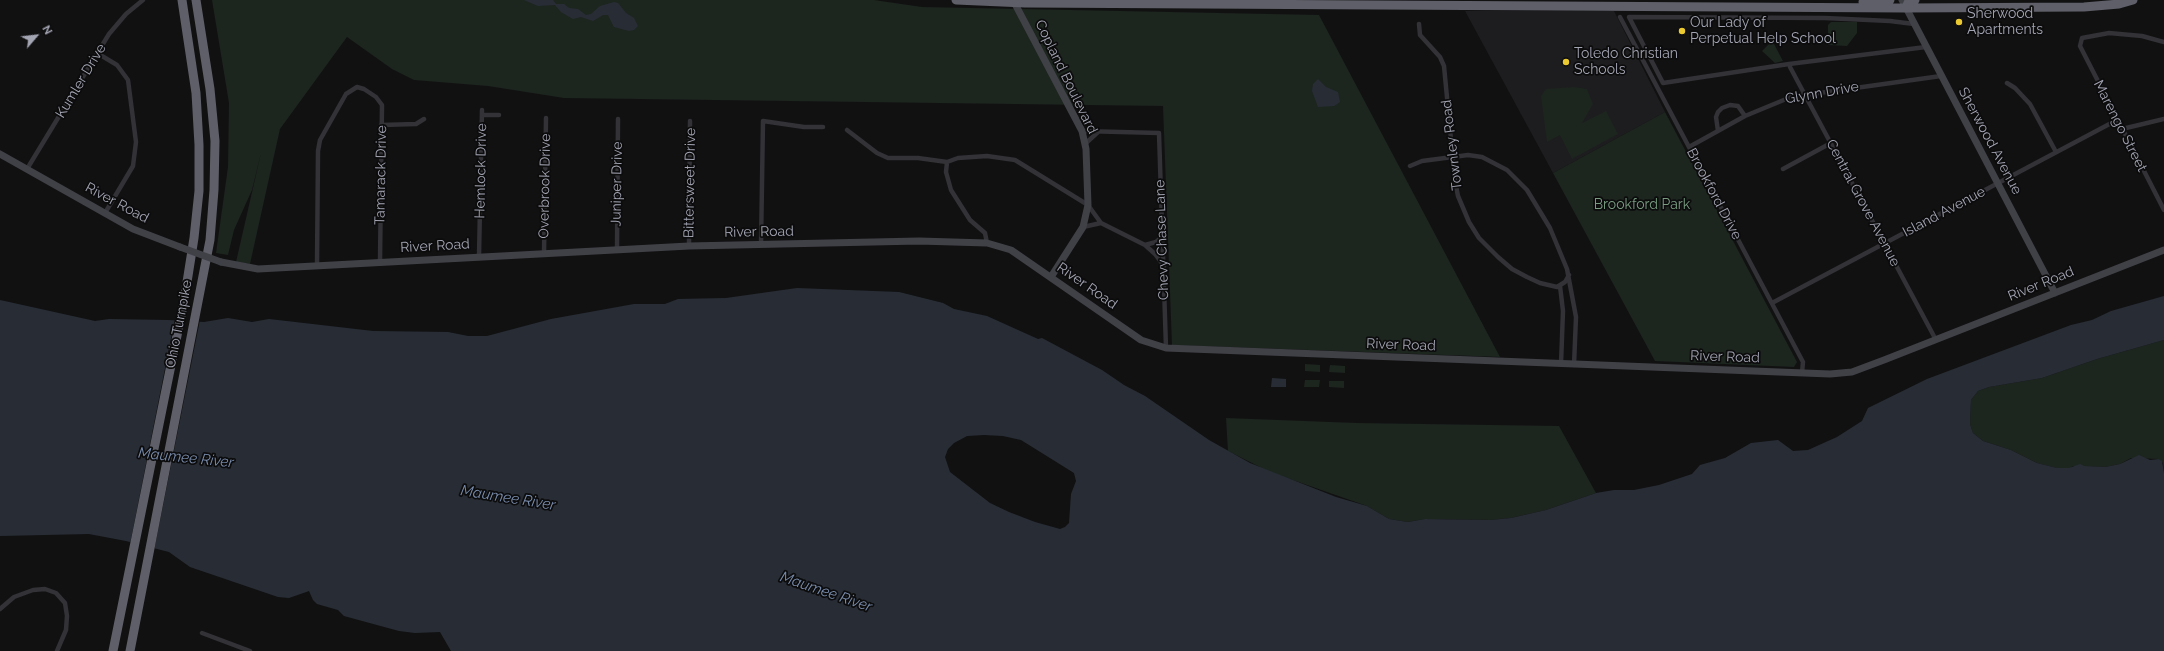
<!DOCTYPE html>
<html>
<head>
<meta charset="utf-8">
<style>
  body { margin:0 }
  #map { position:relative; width:2164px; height:651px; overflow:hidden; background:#111112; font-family:Raleway,sans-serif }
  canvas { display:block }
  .north { position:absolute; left:16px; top:16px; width:40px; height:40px; -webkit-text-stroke:3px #0c0c0d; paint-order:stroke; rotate:62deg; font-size:11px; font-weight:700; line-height:16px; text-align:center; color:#a3a5b3 }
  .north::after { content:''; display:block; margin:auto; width:14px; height:18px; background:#a3a5b3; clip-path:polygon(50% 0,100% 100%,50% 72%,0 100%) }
</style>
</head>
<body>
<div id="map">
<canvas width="2164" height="651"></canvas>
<div class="north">N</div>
</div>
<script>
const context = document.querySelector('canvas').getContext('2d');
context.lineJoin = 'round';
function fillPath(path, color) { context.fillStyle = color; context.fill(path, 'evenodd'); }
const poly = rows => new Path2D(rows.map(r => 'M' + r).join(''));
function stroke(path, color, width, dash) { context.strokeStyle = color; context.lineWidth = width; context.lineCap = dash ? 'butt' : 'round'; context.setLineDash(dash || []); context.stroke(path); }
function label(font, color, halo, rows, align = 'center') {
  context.font = font + ' Raleway,sans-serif'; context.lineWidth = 3.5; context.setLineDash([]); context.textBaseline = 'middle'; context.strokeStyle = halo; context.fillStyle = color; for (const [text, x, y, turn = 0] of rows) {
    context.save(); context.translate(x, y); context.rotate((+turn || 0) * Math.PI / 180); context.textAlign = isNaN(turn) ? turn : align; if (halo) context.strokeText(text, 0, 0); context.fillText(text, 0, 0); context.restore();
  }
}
fillPath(poly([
  [1465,11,1614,11,1665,112,1553,173]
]), '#1d1d1f');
fillPath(poly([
  [212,0,874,0,922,7,1319,15,1500,357,1172,345,1163,106,564,98,488,86,414,80,392,69,347,37,280,129,250,264,236,262,261,153,252,190,234,230,228,255,216,253,228,167,229,103],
  [1831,22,1857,22,1857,33,1847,46,1828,45,1828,25],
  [1769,44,1774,44,1783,61,1775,63,1762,51],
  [1575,87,1587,89,1593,104,1582,123,1606,111,1618,134,1572,159,1560,135,1547,142,1541,96,1546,89],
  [1665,112,1797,362,1794,367,1655,361,1553,173],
  [2164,340,2164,473,2163,463,2159,459,2131,458,2120,464,2105,467,2073,466,2069,469,2057,468,2037,463,2011,450,1983,441,1973,433,1970,424,1971,400,1978,391,1989,387,2042,378,2097,359],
  [1305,364,1320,365,1320,372,1305,371],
  [1330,365,1345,366,1345,373,1329,372],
  [1305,380,1320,380,1319,387,1304,387],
  [1329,381,1344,381,1344,388,1329,387],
  [1226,418,1357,423,1559,426,1596,493,1546,510,1511,518,1490,520,1425,519,1408,522,1389,519,1367,506,1270,472,1228,451]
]), '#1d251f');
fillPath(poly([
  [524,0,553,0,556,4,564,4,569,8,578,9,586,15,591,14,600,6,614,2,618,3,626,13,634,18,638,26,634,30,629,31,614,27,608,15,603,15,593,21,581,17,573,19,561,12,555,5,538,6],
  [1318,79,1326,87,1338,92,1340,102,1334,106,1318,107,1312,91,1313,84],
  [797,288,899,292,943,303,954,309,987,316,1038,339,1042,338,1102,370,1124,385,1145,396,1209,440,1250,463,1336,497,1367,506,1389,519,1408,522,1425,519,1490,520,1511,518,1546,510,1596,493,1614,490,1634,490,1659,485,1692,474,1700,465,1725,458,1751,443,1778,440,1793,451,1808,450,1837,437,1862,421,1868,408,1927,379,2071,325,2092,320,2111,311,2164,296,2164,340,2097,359,2042,378,1989,387,1978,391,1971,400,1970,424,1973,433,1983,441,2011,450,2037,463,2057,468,2069,468,2080,464,2084,466,2105,467,2120,464,2139,455,2150,460,2159,459,2162,461,2164,473,2164,651,451,651,440,632,415,633,399,631,344,616,338,610,317,604,313,600,309,591,289,598,278,597,190,567,169,552,126,541,89,534,0,536,0,300,95,321,109,319,168,320,204,322,228,318,252,322,269,319,373,331,448,332,468,336,487,336,551,319,634,304,665,304,678,299,726,298],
  [984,435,1003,436,1021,440,1074,473,1076,481,1071,494,1069,523,1065,527,1060,529,1035,522,1009,512,990,503,950,472,945,457,948,449,954,443,967,436],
  [1272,378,1286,379,1286,387,1271,387]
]), '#282d35');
fillPath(poly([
  [175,318,200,320,154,551,130,544]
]), '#111112');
stroke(poly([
  [1620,17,1803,362,1802,373],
  [1419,24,1420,35,1440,57,1444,66,1455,181,1458,196,1469,222,1479,238,1498,257,1512,269,1527,277,1540,283,1557,287,1565,282,1569,275],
  [1914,24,1890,21,1825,18,1629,17,1663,83,1789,64,1926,47],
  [2164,42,2142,36,2109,33,2082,38,2080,46,2164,210],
  [97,53,117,65,128,80,136,142,133,166,105,213],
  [1790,67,1936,340],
  [2007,83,2015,88,2030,104,2056,152],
  [482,115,499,115],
  [381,125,416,124,424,119],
  [2122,129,2164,119],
  [847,130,877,153,888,158,918,158,947,162,958,158,987,156,1015,160,1088,205,1101,223,1145,245,1155,254,1164,266],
  [1082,131,1159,133,1166,348],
  [1718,131,1716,117,1718,112,1722,108,1730,105,1738,106,1745,116],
  [1085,144,1098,132],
  [1689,147,1745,116,1791,97,1941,76],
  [947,162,946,172,951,190,970,220,985,233,987,243],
  [1410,166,1422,161,1468,155,1482,157,1507,170,1527,190,1550,228,1567,269,1576,317,1574,365],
  [27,169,109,34,126,14,143,0],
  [1783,169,1831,143],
  [1083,227,1101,223],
  [761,245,763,121,804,127,823,127],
  [1145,245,1156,242,1163,236],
  [689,246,690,121],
  [617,250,618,119],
  [544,254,546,118],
  [479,257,482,110],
  [317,266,318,151,320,140,346,94,357,87,364,89,376,97,382,105,380,262],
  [1560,286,1563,311,1561,364],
  [1772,303,2117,120],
  [0,609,14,597,33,590,45,589,56,593,65,603,67,616,66,630,57,651],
  [202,633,250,651]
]), '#323237', 4.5);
stroke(poly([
  [1013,0,1082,131,1086,149,1088,205,1083,227,1051,277],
  [1902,0,2055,293],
  [0,154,133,229,180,247],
  [221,262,258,269,689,246,919,241,987,243,1011,250,1141,340,1166,348,1830,374,1852,372,1884,360,2164,250]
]), '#404147', 7);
stroke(poly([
  [956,0,1025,3,1906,8,2084,7,2119,4,2133,0],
  [1863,2,1890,0],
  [1906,8,1908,3,1915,0],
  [113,651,184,301,194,238,199,191,199,145,196,93,182,0],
  [130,651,210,240,214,190,215,141,210,89,196,0]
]), '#5e5f68', 9);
stroke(poly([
  [180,247,221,262]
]), '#404147', 7);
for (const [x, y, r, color] of [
  [1959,22,4,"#eac931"],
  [1682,31,4,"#eac931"],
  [1566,62,4,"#eac931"]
]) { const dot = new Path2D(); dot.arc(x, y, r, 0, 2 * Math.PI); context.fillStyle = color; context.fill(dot); stroke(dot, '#0c0c0d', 1.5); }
label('14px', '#a3a5b3', '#0c0c0d', [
  ["Sherwood",1967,14],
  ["Apartments",1967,30],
  ["Our Lady of",1690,23],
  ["Perpetual Help School",1690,39],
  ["Toledo Christian",1574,54],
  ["Schools",1574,70]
], 'left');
label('14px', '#a3a5b3', '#0c0c0d', [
  ["Copland Boulevard",1066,77,64],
  ["Kumler Drive",81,81,-59],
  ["Glynn Drive",1822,93,-10],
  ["Marengo Street",2120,126,63],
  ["Sherwood Avenue",1990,141,62],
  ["Townley Road",1452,145,-97],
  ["Hemlock Drive",481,171,-89],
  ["Tamarack Drive",381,175,-89],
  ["Bittersweet Drive",690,183,-89],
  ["Juniper Drive",617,184,-89],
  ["Overbrook Drive",545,186,-89],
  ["Brookford Drive",1714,194,62],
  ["River Road",117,203,28],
  ["Central Grove Avenue",1863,203,62],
  ["Island Avenue",1944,212,-28],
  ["River Road",759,232,-1],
  ["Chevy Chase Lane",1162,240,-92],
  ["River Road",435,246,-3],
  ["River Road",2041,284,-22],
  ["River Road",1087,286,35],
  ["Ohio Turnpike",179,324,-79],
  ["River Road",1401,345,2],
  ["River Road",1725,357,2]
]);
label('14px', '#7a9d82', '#0c0c0d', [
  ["Brookford Park",1642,205]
]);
label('italic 15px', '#7a8dad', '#0c0c0d', [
  ["Maumee River",186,458,6],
  ["Maumee River",508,498,9],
  ["Maumee River",826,592,19]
]);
</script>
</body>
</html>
